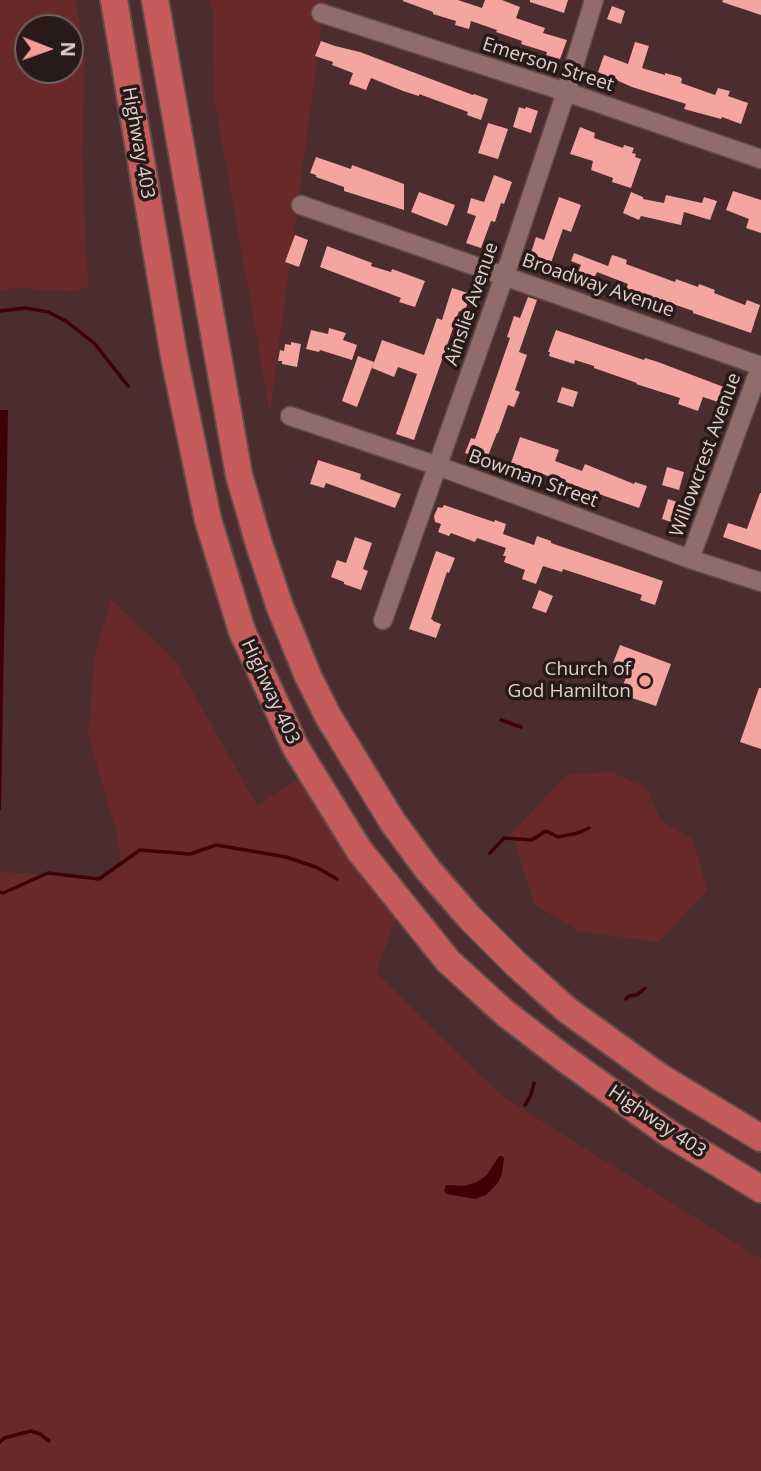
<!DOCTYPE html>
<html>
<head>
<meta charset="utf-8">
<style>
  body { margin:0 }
  #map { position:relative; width:761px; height:1471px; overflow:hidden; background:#4a2d2c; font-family:"Open Sans",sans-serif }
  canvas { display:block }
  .north { position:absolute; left:14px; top:14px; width:70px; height:70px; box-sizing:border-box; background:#271a19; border:2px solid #716261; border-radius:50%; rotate:91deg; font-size:19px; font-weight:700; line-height:28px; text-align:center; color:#e1cecc }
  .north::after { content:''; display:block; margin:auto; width:24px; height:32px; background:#f59b98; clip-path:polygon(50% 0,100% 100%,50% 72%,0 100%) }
</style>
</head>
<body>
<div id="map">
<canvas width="761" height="1471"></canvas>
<div class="north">N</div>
</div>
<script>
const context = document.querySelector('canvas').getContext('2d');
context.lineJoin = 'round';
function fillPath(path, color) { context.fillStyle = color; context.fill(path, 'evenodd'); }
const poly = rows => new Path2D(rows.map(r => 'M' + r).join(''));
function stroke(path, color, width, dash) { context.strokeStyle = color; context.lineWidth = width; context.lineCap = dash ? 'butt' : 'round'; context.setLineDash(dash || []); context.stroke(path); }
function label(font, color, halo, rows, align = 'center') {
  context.font = font + ' "Open Sans",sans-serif'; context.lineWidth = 7; context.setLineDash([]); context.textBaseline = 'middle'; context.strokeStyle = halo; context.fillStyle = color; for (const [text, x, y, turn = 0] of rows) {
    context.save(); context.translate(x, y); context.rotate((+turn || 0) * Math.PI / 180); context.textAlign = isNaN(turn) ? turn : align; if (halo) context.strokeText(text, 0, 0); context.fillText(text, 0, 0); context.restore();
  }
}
fillPath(poly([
  [0,0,76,0,85,59,82,152,88,287,72,291,16,288,0,291],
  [70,28,70,70,28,70,28,28],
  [208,0,325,0,270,411,214,98,213,12],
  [111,599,174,659,257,805,302,777,398,915,376,972,499,1094,761,1259,761,1471,0,1471,0,872,106,877,122,865,116,830,88,735,95,654],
  [610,772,647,788,661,821,693,839,707,890,659,942,580,932,534,904,512,833,566,775]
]), '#692929');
fillPath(poly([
  [0,410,8,410,1,810,0,810],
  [499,1156,502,1156,504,1158,502,1174,498,1183,486,1195,475,1199,447,1194,444,1191,446,1185,465,1186,477,1182,487,1175]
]), '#3f0006');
stroke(poly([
  [0,311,26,308,48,312,66,321,95,344,128,386],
  [501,720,521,727],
  [490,853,504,838,532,840,546,831,558,837,578,833,589,828],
  [0,892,3,893,48,873,99,879,140,850,190,854,216,845,286,857,316,867,337,879],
  [626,999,629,996,637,995,645,988],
  [525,1105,531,1095,534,1083],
  [0,1442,4,1438,31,1431,40,1434,49,1441]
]), '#3f0006', 3.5);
fillPath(poly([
  [403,0,458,0,482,8,485,0,502,0,520,7,516,18,545,28,543,33,567,40,560,59,546,55,547,52,521,44,522,41,496,32,497,30,471,21,469,29,455,25,456,21,433,14,433,12,403,1],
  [530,0,568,0,564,13,530,2],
  [723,0,761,0,761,15,722,2],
  [612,6,625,11,621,24,607,19],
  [321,41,335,46,360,52,473,95,474,94,488,99,481,120,467,115,468,112,419,94,419,96,403,91,371,78,366,90,349,84,353,73,332,65,333,62,315,56],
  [635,42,649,46,642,68,665,75,665,73,680,77,682,79,681,83,715,95,718,88,730,91,728,96,748,103,741,124,722,117,721,119,684,109,686,104,632,87,598,72,604,55,628,64],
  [519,107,525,109,526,107,538,111,531,133,513,127],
  [488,123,508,129,498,159,478,153],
  [580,127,595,133,594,138,623,148,624,145,634,148,632,153,636,154,635,157,641,159,631,188,612,182,613,178,591,170,593,161,570,154],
  [316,157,351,169,352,165,404,184,404,210,344,191,344,187,316,177,316,175,310,173],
  [494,175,512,182,504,204,501,203,495,222,491,221,481,248,466,243,476,216,467,213,471,198,484,202],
  [733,191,761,200,761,233,746,228,749,219,726,210],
  [419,192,455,205,447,226,411,212],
  [631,192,643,197,643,199,664,203,666,195,702,203,704,197,717,201,710,220,684,212,681,225,641,216,639,220,623,213],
  [559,197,581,205,571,232,563,229,551,263,530,256,536,237,544,240],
  [295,235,308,240,299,267,285,262],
  [327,246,372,263,371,266,391,272,392,269,425,281,415,307,399,302,401,298,320,267],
  [574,253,608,266,612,255,616,256,627,260,626,264,675,282,676,279,698,287,699,284,715,290,714,293,745,305,747,300,760,305,751,333,693,313,693,311,662,300,660,308,630,297,631,295,625,293,628,284,597,272,592,283,576,277,581,265,571,261],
  [452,288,471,294,464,313,459,311,414,440,396,434,417,374,398,367,394,377,372,368,382,340,424,355,437,318,442,320],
  [528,297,537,300,519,352,527,355,515,390,520,392,514,407,508,405,498,433,497,433,486,461,465,453,471,438,475,439,510,338,507,337,514,316,520,318],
  [329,328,346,333,343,340,357,345,352,360,320,350,319,352,306,349,311,330,328,334],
  [556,330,644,360,645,358,658,362,729,389,724,404,703,397,698,411,678,404,680,398,636,384,637,383,594,368,594,366,575,360,574,364,549,356,550,352,548,352],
  [291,342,301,344,297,367,282,364,282,361,278,361,280,350,284,351,285,344,291,345],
  [358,356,374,362,357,407,342,401],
  [562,387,578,392,573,407,557,402],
  [520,437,559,450,555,461,582,471,585,464,634,484,635,482,647,486,639,508,511,463],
  [318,460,361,474,360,479,401,494,395,508,326,483,324,488,310,484],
  [667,467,684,472,679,490,662,485],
  [760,493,761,493,761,550,723,537,728,523,747,529],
  [668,499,684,504,677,524,662,519],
  [444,505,494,522,495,520,506,524,503,534,534,545,537,536,551,541,551,543,663,581,655,605,640,600,642,595,566,570,563,569,562,572,543,566,536,584,522,579,525,570,504,562,506,556,503,556,506,548,477,538,475,542,451,533,449,536,438,532,441,524,435,522,434,516,438,507,442,508],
  [355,537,372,543,363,569,368,571,361,590,344,584,344,582,331,577,337,560,346,563],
  [436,551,455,558,449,573,447,572,431,619,433,620,433,621,441,624,436,638,409,629],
  [539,590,553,596,546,613,532,608],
  [620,645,671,664,656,706,620,694,629,669,613,663],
  [759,688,761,688,761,749,740,742]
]), '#f4a4a1');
const minor = poly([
  [321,13,566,92,761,159],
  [301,205,761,366],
  [290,416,438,466,690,559,761,582],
  [690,559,761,365],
  [383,620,509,263,566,92,594,0]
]);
const highway = poly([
  [114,0,174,356,208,520,242,631,296,748,359,850,448,961,505,1013,561,1056,668,1133,761,1189],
  [155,0,239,475,259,544,280,607,308,676,328,716,392,821,428,870,470,918,516,964,567,1010,660,1077,761,1138]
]);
stroke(minor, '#644c4b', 21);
stroke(highway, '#644c4b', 30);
stroke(minor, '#906d6b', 18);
stroke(highway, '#c55c5b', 26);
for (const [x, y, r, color] of [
  [645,681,7,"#f59b98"]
]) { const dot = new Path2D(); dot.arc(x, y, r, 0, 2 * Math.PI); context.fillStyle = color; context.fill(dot); stroke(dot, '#271a19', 2.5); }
label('19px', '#e1cecc', '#271a19', [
  ["Emerson Street",548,65,18],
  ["Highway 403",138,143,80],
  ["Broadway Avenue",598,286,19],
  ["Ainslie Avenue",472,304,-71],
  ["Willowcrest Avenue",706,455,-70],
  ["Bowman Street",533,479,20],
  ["Highway 403",270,692,65],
  ["Highway 403",657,1122,34]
]);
label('19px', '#e1cecc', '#271a19', [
  ["Church of",631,670],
  ["God Hamilton",631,692]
], 'right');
</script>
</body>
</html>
